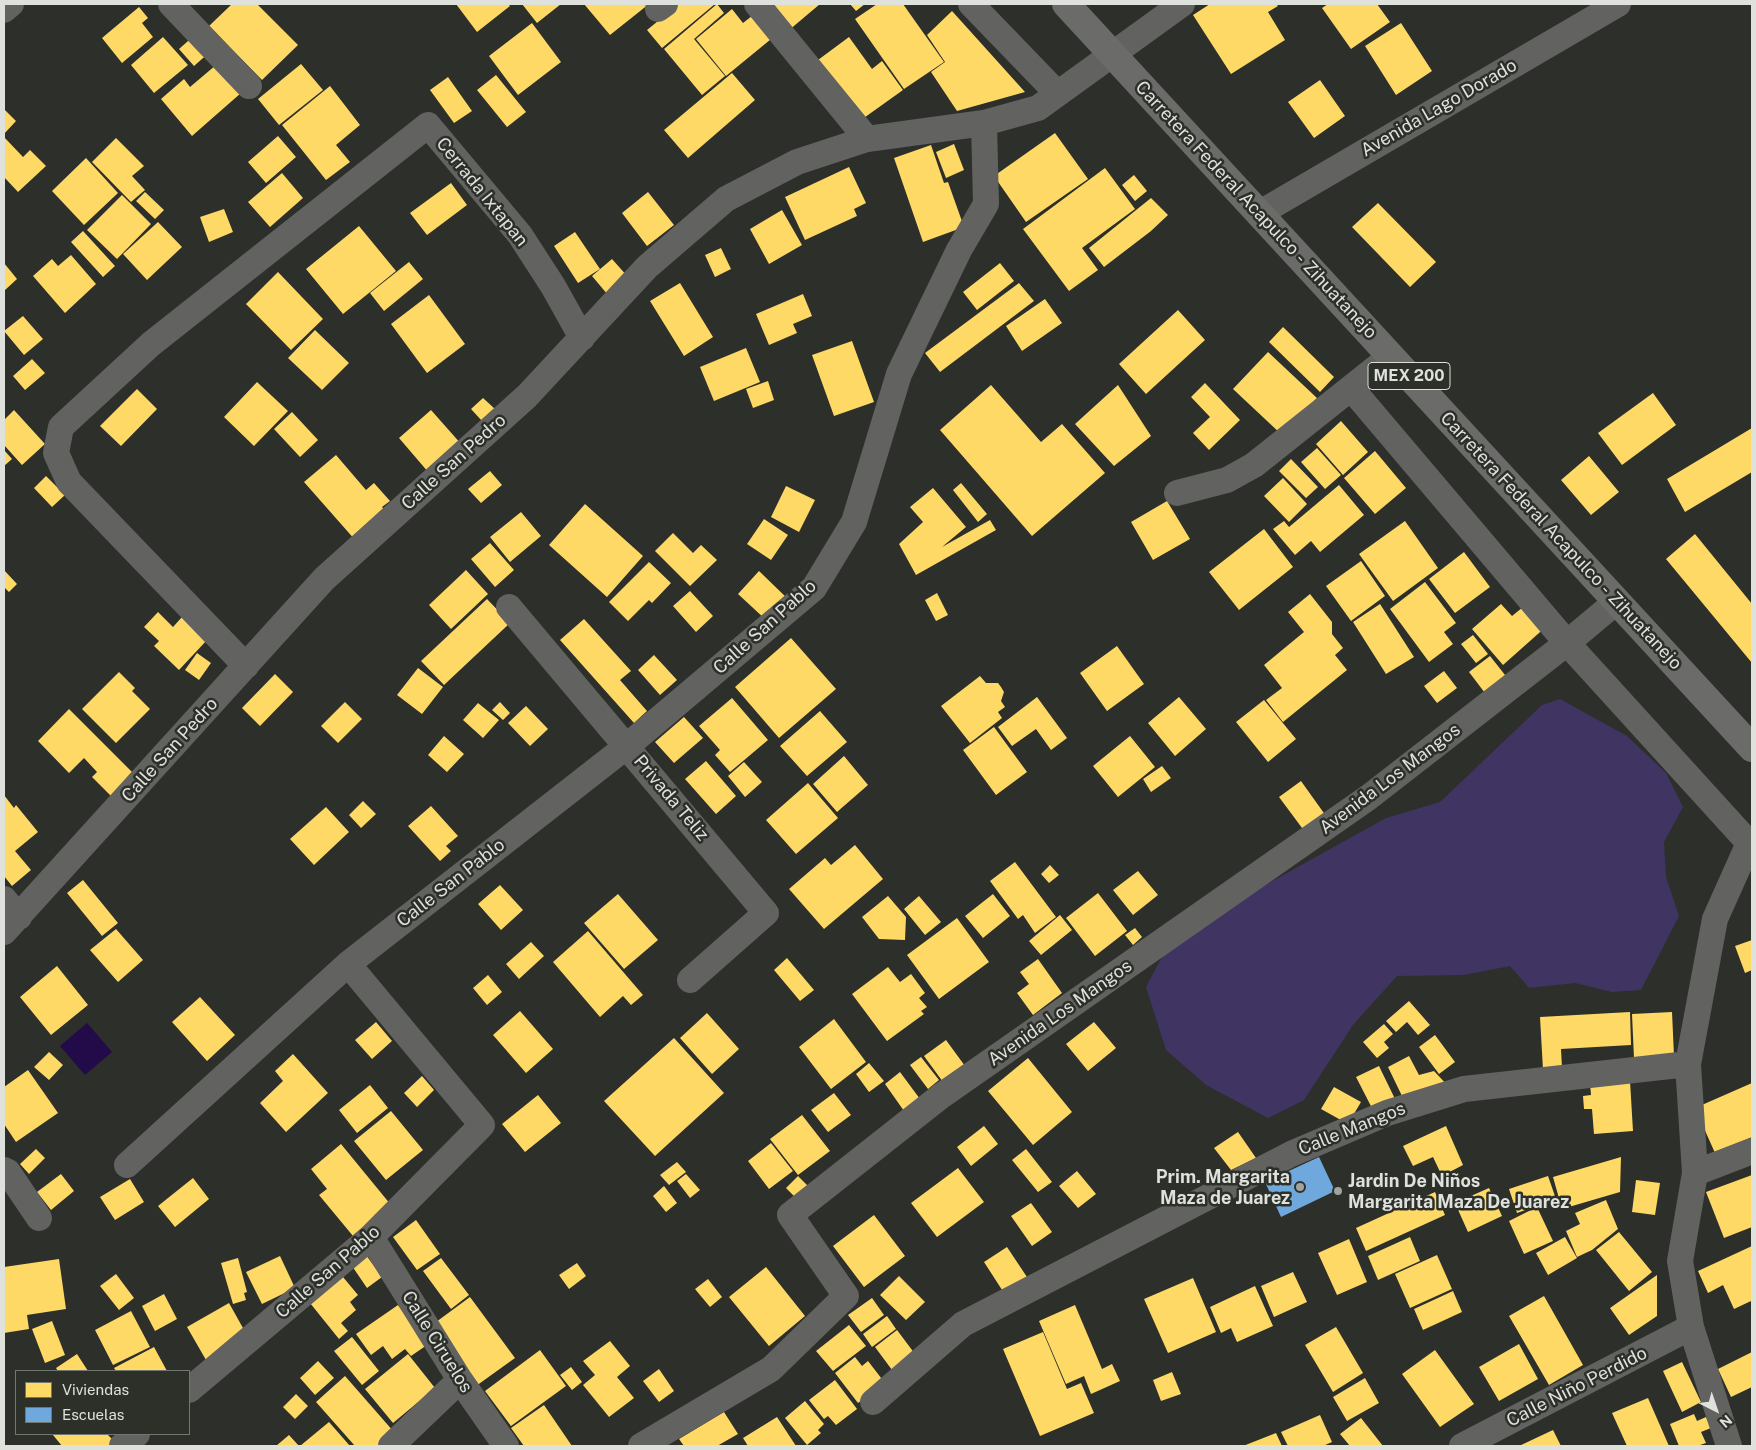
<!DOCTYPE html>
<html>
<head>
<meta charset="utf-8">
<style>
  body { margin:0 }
  #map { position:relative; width:1756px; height:1450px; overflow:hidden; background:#2c2f2a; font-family:"Public Sans",sans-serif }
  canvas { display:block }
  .frame { position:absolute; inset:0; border:5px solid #dee1dc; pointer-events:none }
  .legend { position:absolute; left:15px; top:1370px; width:175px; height:65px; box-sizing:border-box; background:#2c3029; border:1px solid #737771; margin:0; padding:6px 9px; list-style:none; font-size:15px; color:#dee1dc }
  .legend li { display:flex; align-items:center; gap:10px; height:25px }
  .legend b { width:25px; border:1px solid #737771 }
  .north { position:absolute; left:1691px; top:1385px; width:50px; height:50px; -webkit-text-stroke:4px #2c3029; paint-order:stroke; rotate:139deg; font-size:14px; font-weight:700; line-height:20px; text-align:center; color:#dee1dc }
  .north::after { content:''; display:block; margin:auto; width:18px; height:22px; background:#dee1dc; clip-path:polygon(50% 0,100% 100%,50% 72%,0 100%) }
</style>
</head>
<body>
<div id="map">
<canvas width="1756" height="1450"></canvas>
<div class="frame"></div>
<ul class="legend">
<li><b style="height:14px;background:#ffd966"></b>Viviendas</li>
<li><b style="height:14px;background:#6fa8dc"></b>Escuelas</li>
</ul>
<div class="north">N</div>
</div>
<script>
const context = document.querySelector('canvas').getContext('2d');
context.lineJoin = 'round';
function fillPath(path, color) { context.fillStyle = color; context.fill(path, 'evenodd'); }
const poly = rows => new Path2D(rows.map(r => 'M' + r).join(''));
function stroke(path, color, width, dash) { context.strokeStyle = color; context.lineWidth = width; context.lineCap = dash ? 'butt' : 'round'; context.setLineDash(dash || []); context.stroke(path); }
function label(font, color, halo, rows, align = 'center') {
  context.font = font + ' "Public Sans",sans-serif'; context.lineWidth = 5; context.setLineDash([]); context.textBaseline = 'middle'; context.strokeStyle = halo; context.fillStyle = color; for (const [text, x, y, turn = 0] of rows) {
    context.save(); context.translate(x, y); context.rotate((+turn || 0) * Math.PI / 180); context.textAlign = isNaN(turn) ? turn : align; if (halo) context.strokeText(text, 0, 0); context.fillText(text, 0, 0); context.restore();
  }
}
fillPath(poly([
  [1560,699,1627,736,1666,773,1683,807,1664,842,1666,877,1679,916,1641,990,1612,992,1575,983,1529,988,1510,966,1464,975,1397,976,1353,1025,1304,1100,1268,1118,1206,1085,1166,1050,1146,987,1163,955,1240,899,1386,818,1440,802,1542,705]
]), '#403463');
fillPath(poly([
  [87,1023,112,1052,85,1075,60,1046]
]), '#230a48');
fillPath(poly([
  [232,4,257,4,298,45,262,80,209,26],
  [456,4,508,4,510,6,477,32],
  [522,4,561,4,537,23],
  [584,4,649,4,610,35],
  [679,4,715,4,662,48,647,30],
  [717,4,724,13,694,39,725,76,702,95,664,49],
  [764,4,820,4,788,31],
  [850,4,865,4,856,11],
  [877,4,903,4,944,62,904,89,855,19],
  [1210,4,1276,4,1278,6,1268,12,1285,40,1231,74,1193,15],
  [1328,4,1377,4,1390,22,1351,49,1322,8],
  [139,7,148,18,142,23,153,37,122,63,102,38],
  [732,9,743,23,757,12,776,35,726,76,696,39],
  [952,11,1025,92,957,111,931,72,945,62,927,35],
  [532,23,561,62,518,95,489,56],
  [1401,23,1432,71,1396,95,1365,46],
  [196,34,211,51,194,66,179,49],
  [163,37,188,65,154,93,131,65],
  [849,37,872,69,882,61,903,90,861,120,818,60],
  [301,64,323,90,279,125,258,99],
  [216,65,241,93,192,136,161,99,184,79,190,87],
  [732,73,755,100,688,158,664,130],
  [496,75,526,112,507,127,477,90],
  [448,77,472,111,454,123,430,90],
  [1320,80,1345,116,1314,138,1288,102],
  [330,86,360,125,336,145,350,162,326,180,282,125],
  [4,109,16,121,4,134],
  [1055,133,1088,179,1026,222,994,176],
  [278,136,296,157,266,183,248,162],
  [4,137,23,157,30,150,46,166,18,192,4,177],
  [116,138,144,166,132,176,145,190,131,202,92,162],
  [954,144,964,170,946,178,936,152],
  [931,145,944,183,948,182,964,227,923,242,894,158],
  [86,158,118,193,84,225,52,191],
  [849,167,866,203,854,209,857,216,805,240,785,197],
  [1105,168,1135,209,1082,248,1098,270,1069,291,1023,229],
  [282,173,303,198,270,227,248,202],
  [1134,175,1147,191,1135,201,1122,185],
  [451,183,467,205,427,235,410,213],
  [145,192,164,210,155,219,136,201],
  [648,192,674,225,647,246,622,213],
  [122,195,151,224,117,259,87,230],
  [1151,198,1168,215,1151,231,1104,267,1089,248],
  [1378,203,1436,262,1410,287,1352,227],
  [224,209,233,232,209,242,200,217],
  [782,210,802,245,769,264,750,229],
  [158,222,182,247,147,280,123,254],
  [359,226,396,271,343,314,306,269],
  [83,231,115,266,103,277,71,242],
  [575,232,600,269,578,283,554,246],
  [721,248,731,269,715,277,705,255],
  [71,255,96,284,65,313,33,276,52,259,58,266],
  [612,259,628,277,608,295,592,276],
  [409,262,423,279,384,311,370,293],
  [4,263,17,279,4,291],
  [1000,263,1014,281,977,310,963,292],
  [278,272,323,319,291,350,246,304],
  [680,283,713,337,684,356,650,301],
  [1019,283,1034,301,940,372,925,353],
  [803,294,812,316,793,324,797,333,769,345,756,314],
  [429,295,465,344,427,373,391,324],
  [1045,299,1062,323,1022,351,1006,326],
  [1178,310,1205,340,1146,394,1119,364],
  [23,316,43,339,24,355,4,331],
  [1283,327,1334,377,1320,392,1269,342],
  [315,330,349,363,322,390,288,358],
  [852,341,874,402,834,416,812,355],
  [746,348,760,382,714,401,700,367],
  [1268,352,1317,398,1282,435,1233,389],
  [32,359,45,373,25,390,13,376],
  [768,381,774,400,753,408,746,389],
  [257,382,288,411,254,446,224,417],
  [1205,383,1240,420,1209,450,1193,433,1210,417,1191,397],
  [991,385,1041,442,1062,424,1105,473,1032,536,940,430],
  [1118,385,1151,436,1114,466,1075,424],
  [137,389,157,409,121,446,100,426],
  [1653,393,1676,425,1622,465,1598,433],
  [483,398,495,409,482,421,471,409],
  [14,410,45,444,22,465,4,445,4,420],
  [431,410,462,445,429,473,399,438],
  [292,412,318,440,300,457,274,429],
  [1341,421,1368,452,1343,475,1316,444],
  [1752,428,1752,472,1685,512,1667,479],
  [1317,448,1341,475,1325,489,1301,462],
  [4,450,12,459,4,466],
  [1375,451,1406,488,1375,514,1344,478],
  [336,455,366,490,374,483,390,501,382,507,387,513,356,541,304,482],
  [1589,456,1619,492,1591,515,1561,480],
  [1291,459,1318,487,1306,498,1279,471],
  [490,471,502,485,481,503,468,489],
  [46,476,65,495,52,507,34,488],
  [1283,478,1307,504,1289,522,1264,496],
  [961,483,987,514,978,522,953,490],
  [1339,485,1364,515,1320,552,1311,541,1295,555,1273,529,1284,521,1289,527],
  [786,486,815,500,799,532,771,517],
  [933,488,966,527,942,547,990,520,996,530,916,575,899,544,923,522,910,507],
  [1167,501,1190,539,1153,560,1131,522],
  [585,504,643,556,607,597,549,545],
  [521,512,541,536,510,562,490,537],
  [764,519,788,535,771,560,747,544],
  [1405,521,1438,568,1393,601,1359,554],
  [1264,529,1293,567,1239,610,1209,572],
  [673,533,693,553,701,545,717,560,690,586,655,551],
  [1695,534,1752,604,1752,663,1666,559],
  [490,543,514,570,495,587,471,559],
  [1464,552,1490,587,1455,613,1429,579],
  [1361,561,1385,596,1351,621,1326,586],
  [649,562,671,583,652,603,649,600,628,621,609,602],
  [4,570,17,584,9,592,4,587],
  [466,570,488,594,451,629,429,605],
  [759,571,789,600,765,619,738,594],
  [1425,582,1456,623,1444,632,1453,644,1429,662,1390,609],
  [690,591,713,616,696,632,673,606],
  [937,593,948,615,936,621,925,600],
  [1310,594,1332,622,1332,634,1343,648,1335,655,1347,670,1283,722,1266,700,1282,688,1264,665,1304,632,1288,612],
  [487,599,510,623,444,685,421,661],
  [1528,603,1548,625,1503,665,1472,629,1501,604,1512,616],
  [1380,604,1414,657,1386,674,1353,622],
  [158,612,173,627,182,617,207,640,179,670,154,646,159,641,144,627],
  [584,619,631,671,620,680,647,711,634,723,560,640],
  [1473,635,1488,654,1476,663,1461,644],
  [791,638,836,689,779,738,735,687],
  [1117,646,1144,684,1107,711,1080,673],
  [197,653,211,663,199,680,185,670],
  [654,655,677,680,660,695,638,670],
  [1490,656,1509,680,1488,697,1469,672],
  [418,668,443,687,422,714,397,695],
  [1444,671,1457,688,1437,703,1424,686],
  [119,672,135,688,132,691,150,709,116,743,82,709],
  [275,674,293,692,260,726,242,708],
  [980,676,986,683,998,683,1001,687,1004,692,1001,701,1005,707,998,712,1002,718,970,743,941,706],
  [1037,697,1067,738,1051,750,1036,729,1012,746,998,727],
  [1179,697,1206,729,1175,756,1148,723],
  [732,698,768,740,730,772,715,755,720,750,699,726],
  [1264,700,1296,739,1268,762,1236,722],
  [345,702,362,719,338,743,321,726],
  [500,702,510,713,503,720,492,710],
  [478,703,499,720,483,738,463,720],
  [526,706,548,729,530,746,508,723],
  [69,709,134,774,111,796,92,777,97,772,84,758,69,773,38,741],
  [820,711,847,742,807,776,780,746],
  [684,717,703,738,674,763,655,742],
  [994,727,1027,772,996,795,963,750],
  [444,736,464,754,447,772,428,755],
  [1130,736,1155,767,1118,797,1093,766],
  [844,756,868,785,837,812,813,784],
  [706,761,736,796,716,814,685,779],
  [744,762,762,782,745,797,728,776],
  [1162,766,1171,778,1151,792,1143,779],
  [1301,781,1326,816,1305,832,1279,797],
  [808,783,838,818,796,854,766,820],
  [4,795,14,808,16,805,38,832,15,851,31,870,12,886,4,876],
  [363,801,376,814,361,828,349,815],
  [431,806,458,836,446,846,451,851,440,861,408,826],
  [326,807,349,832,314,865,290,839],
  [855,845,883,879,824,929,789,889,825,858,831,865],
  [1015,862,1056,917,1035,933,1023,915,1018,919,990,881],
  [1050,865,1059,875,1049,883,1041,874],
  [1138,871,1158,895,1133,915,1113,890],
  [83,880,118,923,102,936,67,893],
  [500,885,523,910,501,930,478,904],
  [1098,893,1127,931,1095,956,1066,918],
  [618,894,658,940,624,969,584,923],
  [993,894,1010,916,983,938,965,916],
  [888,896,906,917,905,940,879,939,862,917],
  [919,896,941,922,925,935,904,909],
  [1060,915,1072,930,1041,955,1029,941],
  [957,918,989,962,939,999,907,955],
  [1135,928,1142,937,1133,945,1125,935],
  [116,929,143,960,118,982,90,950],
  [588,931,643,995,631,1005,623,996,600,1017,553,962],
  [1752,940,1752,970,1745,973,1735,946],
  [531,942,544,956,519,979,506,964],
  [787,958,814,990,800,1001,774,970],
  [1038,959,1062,993,1033,1015,1017,993,1029,984,1020,972],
  [57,966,88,1005,51,1035,20,997],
  [888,967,900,982,911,974,925,993,919,998,927,1007,921,1011,924,1014,887,1041,852,994],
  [488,975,502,992,487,1005,473,988],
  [200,997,235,1035,207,1061,172,1022],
  [1409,1001,1430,1025,1418,1035,1407,1022,1396,1032,1386,1021],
  [520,1011,553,1049,526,1073,493,1035],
  [1630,1012,1631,1045,1561,1049,1562,1068,1543,1070,1540,1017],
  [1672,1012,1674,1056,1634,1058,1632,1014],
  [707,1013,739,1049,712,1074,680,1038],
  [834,1019,866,1062,831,1089,799,1047],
  [376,1022,392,1041,372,1059,355,1040],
  [1094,1022,1116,1048,1088,1071,1066,1044],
  [1384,1024,1393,1034,1384,1042,1389,1048,1377,1058,1363,1042],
  [1435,1035,1455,1062,1439,1074,1419,1047],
  [674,1038,724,1093,655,1156,604,1101],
  [946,1040,965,1066,943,1082,924,1056],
  [49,1052,63,1065,49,1080,34,1067],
  [293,1054,328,1093,286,1132,260,1103,283,1081,275,1071],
  [1409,1056,1419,1075,1434,1071,1450,1088,1402,1096,1388,1067],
  [921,1057,939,1080,928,1089,910,1065],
  [1028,1058,1072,1112,1033,1145,988,1091],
  [869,1063,884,1081,869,1092,856,1074],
  [1379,1066,1396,1101,1374,1112,1356,1077],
  [28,1070,58,1113,16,1142,4,1124,4,1087],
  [900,1072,920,1099,904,1111,885,1084],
  [422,1076,434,1090,417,1107,404,1093],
  [1630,1081,1633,1131,1594,1134,1592,1109,1584,1109,1583,1096,1591,1095,1590,1083],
  [1752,1083,1752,1137,1715,1153,1695,1108],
  [370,1085,388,1108,357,1133,339,1110],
  [1334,1087,1361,1102,1348,1124,1321,1109],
  [834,1093,851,1115,828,1132,811,1110],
  [538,1095,561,1123,525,1152,502,1124],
  [391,1111,423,1150,386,1180,354,1141],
  [802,1115,830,1151,798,1175,770,1139],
  [984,1126,998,1144,971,1166,957,1147],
  [1446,1126,1463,1165,1442,1176,1433,1157,1413,1166,1403,1146],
  [1238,1132,1256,1158,1231,1170,1214,1148],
  [771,1143,793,1171,769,1189,748,1161],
  [341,1144,391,1205,353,1236,319,1195,327,1189,311,1169],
  [36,1149,45,1158,29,1174,20,1164],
  [1026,1149,1052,1182,1038,1192,1012,1160],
  [1621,1157,1620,1192,1562,1209,1553,1177],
  [677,1162,686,1172,669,1185,660,1175],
  [958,1168,984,1202,937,1237,911,1203],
  [1077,1171,1096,1194,1078,1208,1059,1186],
  [61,1174,74,1191,51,1210,37,1192],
  [686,1174,700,1190,690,1198,677,1181],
  [1752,1175,1752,1227,1724,1238,1706,1192],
  [798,1176,809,1187,797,1199,786,1188],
  [1548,1176,1556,1199,1517,1213,1509,1189],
  [193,1178,209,1199,175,1227,158,1206],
  [130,1179,144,1202,115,1220,100,1197],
  [1636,1180,1660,1183,1655,1215,1632,1212],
  [664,1186,677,1203,666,1212,653,1196],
  [1489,1188,1502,1216,1468,1232,1455,1203],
  [1435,1192,1445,1215,1366,1251,1356,1228],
  [1606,1200,1618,1229,1592,1250,1577,1257,1566,1231,1580,1224,1575,1213],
  [1031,1203,1052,1232,1032,1246,1011,1216],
  [1537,1207,1553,1241,1524,1254,1509,1221],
  [874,1215,905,1256,864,1287,833,1246],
  [416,1220,440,1254,417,1270,393,1237],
  [1619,1232,1652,1272,1629,1291,1596,1250],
  [1410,1237,1420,1261,1378,1280,1368,1256],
  [1565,1237,1577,1258,1548,1275,1536,1253],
  [1349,1239,1367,1282,1337,1295,1318,1253],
  [1752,1246,1752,1305,1751,1301,1734,1309,1723,1285,1708,1293,1698,1271],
  [1007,1247,1027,1277,1004,1293,984,1262],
  [366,1255,382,1277,367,1288,352,1266],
  [1437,1255,1452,1289,1410,1308,1395,1274],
  [280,1256,295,1288,262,1304,246,1272],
  [238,1258,247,1292,244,1293,246,1300,233,1304,221,1263],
  [441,1258,469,1295,451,1309,423,1271],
  [59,1259,66,1309,27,1315,29,1329,4,1333,4,1267],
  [577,1263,586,1276,569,1289,559,1275],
  [766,1267,805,1316,769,1346,729,1297],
  [1293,1272,1307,1302,1274,1317,1261,1286],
  [116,1274,134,1298,119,1310,100,1286],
  [1657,1275,1657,1316,1629,1335,1610,1308],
  [899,1276,925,1302,906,1320,880,1295],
  [343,1277,358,1295,350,1302,356,1310,341,1323,348,1331,339,1339,310,1303],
  [1193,1278,1216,1332,1168,1353,1144,1299],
  [708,1279,722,1297,710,1307,695,1289],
  [1255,1286,1273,1326,1237,1342,1231,1328,1221,1333,1210,1307],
  [1453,1291,1462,1312,1423,1330,1414,1309],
  [164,1294,177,1319,155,1331,142,1306],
  [1544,1296,1583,1365,1549,1385,1509,1316],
  [470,1297,515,1358,476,1386,432,1325],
  [872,1298,884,1315,861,1332,848,1315],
  [229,1303,248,1337,206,1360,187,1327],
  [398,1305,427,1345,411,1356,405,1349,392,1359,383,1346,371,1355,356,1334],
  [1075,1305,1102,1369,1112,1364,1120,1381,1091,1394,1084,1376,1066,1384,1039,1321],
  [131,1311,150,1347,113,1365,95,1330],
  [887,1316,896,1329,872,1347,863,1334],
  [52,1321,65,1355,45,1363,32,1329],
  [849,1325,866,1346,833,1371,816,1351],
  [1336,1327,1363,1373,1333,1392,1305,1345],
  [897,1330,918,1358,895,1374,875,1347],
  [1043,1332,1067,1389,1081,1383,1094,1413,1040,1436,1003,1349],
  [352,1337,379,1371,362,1385,334,1351],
  [610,1341,630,1366,617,1377,634,1398,609,1417,583,1385,595,1375,583,1361],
  [1519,1344,1538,1379,1499,1401,1479,1367],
  [154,1347,167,1371,116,1371,114,1368],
  [540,1350,566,1386,511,1426,485,1391],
  [1435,1350,1474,1404,1440,1427,1402,1374],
  [1752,1352,1752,1387,1731,1397,1718,1369],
  [77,1354,88,1371,58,1371,56,1368],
  [408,1354,435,1388,393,1423,365,1389],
  [855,1357,862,1366,868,1361,885,1383,858,1403,835,1373],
  [318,1361,334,1378,315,1395,300,1378],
  [1682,1362,1701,1402,1682,1412,1663,1371],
  [571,1367,582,1382,572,1390,560,1375],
  [659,1369,674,1391,659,1402,643,1381],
  [1172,1372,1181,1394,1161,1401,1153,1380],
  [345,1376,394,1432,377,1446,355,1446,316,1402],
  [1365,1378,1379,1403,1347,1421,1333,1397],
  [835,1380,857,1409,836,1425,828,1416,824,1419,809,1400],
  [296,1394,308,1406,295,1419,283,1407],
  [1648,1398,1669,1446,1627,1446,1612,1413],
  [805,1401,824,1424,818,1430,821,1433,807,1445,785,1418],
  [544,1405,572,1446,524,1446,511,1428],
  [724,1412,738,1434,717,1446,684,1446,679,1439],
  [1694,1414,1697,1421,1706,1417,1711,1428,1701,1432,1706,1443,1697,1446,1679,1446,1670,1424],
  [1320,1415,1332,1442,1323,1446,1288,1446,1281,1432],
  [777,1417,796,1446,748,1446,743,1438],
  [1361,1418,1383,1446,1350,1446,1340,1434],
  [329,1422,350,1446,300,1446],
  [1553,1430,1561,1446,1519,1446],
  [1276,1433,1282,1446,1243,1446],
  [55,1434,107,1434,114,1441,108,1446,62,1446,53,1435],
  [289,1435,299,1446,276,1446]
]), '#ffd966');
fillPath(poly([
  [1319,1157,1335,1191,1281,1217,1265,1182]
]), '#6fa8dc');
stroke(poly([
  [171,4,249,86],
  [757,4,867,139],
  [971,4,1057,93],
  [658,9,665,4],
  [4,10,11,4],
  [1260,213,1618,4],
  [1351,388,1567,643,1749,843],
  [1177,493,1227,480,1254,465,1391,356],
  [509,607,766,913,690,980],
  [246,666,69,482,56,453,61,427,151,344,428,125,520,235,553,286,582,338],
  [4,899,19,917],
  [4,932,324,579,527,396,647,267,726,199,797,162,867,139,984,123,1038,108,1182,4],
  [127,1165,348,964,627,746,814,588,854,522,899,374,959,250,986,204,984,123],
  [4,1170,8,1172,39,1218],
  [1695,1173,1752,1151],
  [371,1237,460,1380,506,1446],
  [189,1390,371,1237,482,1125,348,964],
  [873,1402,963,1324,1291,1154,1387,1113,1464,1089,1688,1064],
  [122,1446,137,1434],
  [391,1446,460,1380],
  [641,1446,771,1369,846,1296,790,1215,941,1096,1369,797,1567,643,1616,602],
  [1462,1446,1691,1327],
  [1729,1446,1691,1327,1680,1261,1695,1173,1688,1064,1715,919,1749,843,1752,839]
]), '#626260', 26);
stroke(poly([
  [1066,4,1752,748]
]), '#6b6b6a', 28);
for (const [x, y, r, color] of [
  [1300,1187,5,"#a0a39e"],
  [1338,1191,5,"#a0a39e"]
]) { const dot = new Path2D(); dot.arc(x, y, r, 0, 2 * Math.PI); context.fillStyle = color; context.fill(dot); stroke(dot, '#2c3029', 2); }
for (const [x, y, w] of [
  [1409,376,82]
]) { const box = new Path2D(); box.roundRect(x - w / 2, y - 13.5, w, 27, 4); context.fillStyle = '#2c3029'; context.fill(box); stroke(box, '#dee1dc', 1); }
label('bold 16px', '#dee1dc', null, [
  ["MEX 200",1409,376]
]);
label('18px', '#dee1dc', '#2c3029', [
  ["Avenida Lago Dorado",1439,108,-30],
  ["Cerrada Ixtapan",482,192,51],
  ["Carretera Federal Acapulco - Zihuatanejo",1256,210,47],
  ["Calle San Pedro",454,462,-42],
  ["Carretera Federal Acapulco - Zihuatanejo",1561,541,47],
  ["Calle San Pablo",765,627,-42],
  ["Calle San Pedro",170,750,-48],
  ["Avenida Los Mangos",1390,779,-37],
  ["Privada Teliz",671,798,50],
  ["Calle San Pablo",451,883,-38],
  ["Avenida Los Mangos",1060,1013,-35],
  ["Calle Mangos",1352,1129,-22],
  ["Calle San Pablo",328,1272,-41],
  ["Calle Ciruelos",437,1342,58],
  ["Calle Niño Perdido",1577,1387,-27]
]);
label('bold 18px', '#dee1dc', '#2c3029', [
  ["Prim. Margarita",1290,1177],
  ["Maza de Juarez",1290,1198],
  ["Jardin De Niños",1348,1181,"left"],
  ["Margarita Maza De Juarez",1348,1202,"left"]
], 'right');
</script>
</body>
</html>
